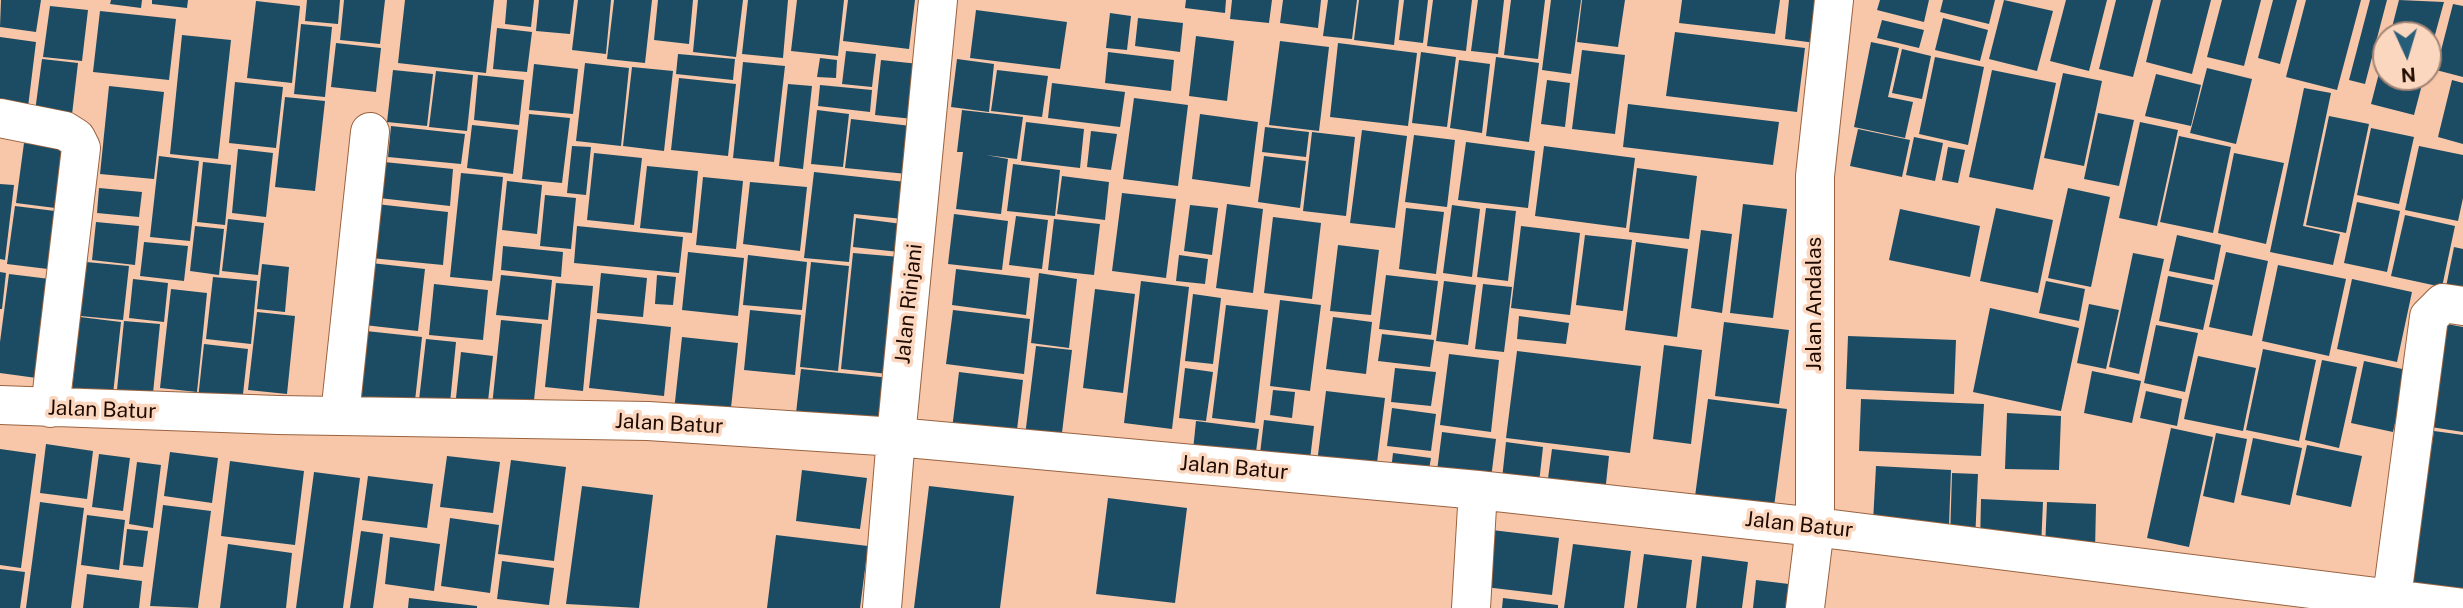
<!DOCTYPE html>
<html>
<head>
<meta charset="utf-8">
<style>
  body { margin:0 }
  #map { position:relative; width:2463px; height:608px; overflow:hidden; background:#f8c7a9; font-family:"Public Sans",sans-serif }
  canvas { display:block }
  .north { position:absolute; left:2372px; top:21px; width:70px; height:70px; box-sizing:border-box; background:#fcd7c0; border:2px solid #a48574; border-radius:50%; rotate:176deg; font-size:19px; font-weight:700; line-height:28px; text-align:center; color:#200b01 }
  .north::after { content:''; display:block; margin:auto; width:24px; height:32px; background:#265d78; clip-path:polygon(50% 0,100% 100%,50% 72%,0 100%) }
</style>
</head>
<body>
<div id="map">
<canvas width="2463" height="608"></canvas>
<div class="north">N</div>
</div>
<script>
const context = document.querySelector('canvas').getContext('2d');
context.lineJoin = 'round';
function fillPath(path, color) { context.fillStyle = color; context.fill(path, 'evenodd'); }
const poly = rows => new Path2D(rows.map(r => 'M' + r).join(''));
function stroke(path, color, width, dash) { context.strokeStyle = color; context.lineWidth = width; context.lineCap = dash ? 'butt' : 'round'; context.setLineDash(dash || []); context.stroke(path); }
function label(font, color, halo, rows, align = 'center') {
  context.font = font + ' "Public Sans",sans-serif'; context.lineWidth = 7; context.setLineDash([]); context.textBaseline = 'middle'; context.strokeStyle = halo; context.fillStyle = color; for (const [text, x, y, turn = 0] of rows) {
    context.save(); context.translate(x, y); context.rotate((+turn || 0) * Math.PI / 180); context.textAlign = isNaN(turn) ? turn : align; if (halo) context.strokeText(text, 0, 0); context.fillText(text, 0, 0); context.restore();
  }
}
fillPath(poly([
  [1,0,41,0,36,32,0,27],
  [111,0,142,0,141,8,110,4],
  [152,0,188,0,187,8,152,4],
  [307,0,340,0,338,24,305,21],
  [344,0,385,0,380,44,340,40],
  [405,0,494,0,486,73,398,63],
  [507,0,534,0,531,27,505,24],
  [539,0,574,0,570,34,536,31],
  [578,0,611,0,606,54,572,50],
  [614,0,652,0,645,63,607,59],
  [658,0,693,0,689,44,654,40],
  [698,0,743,0,736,57,693,52],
  [748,0,788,0,783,58,742,54],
  [797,0,844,0,838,56,791,51],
  [848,0,915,0,909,49,843,41],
  [1186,0,1226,0,1225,13,1185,8],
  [1232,0,1272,0,1269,23,1230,19],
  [1283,0,1321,0,1318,28,1280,23],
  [1328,0,1357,0,1352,39,1323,36],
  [1359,0,1399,0,1394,45,1354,40],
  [1404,0,1428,0,1423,43,1399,40],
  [1433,0,1472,0,1466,51,1427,46],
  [1478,0,1504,0,1498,54,1471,51],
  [1511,0,1545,0,1538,59,1504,55],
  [1551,0,1581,0,1571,74,1542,70],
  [1582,0,1625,0,1618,47,1577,42],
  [1682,0,1780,0,1775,34,1679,23],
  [1789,0,1828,0,1823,44,1785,39],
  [1880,0,1929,0,1924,22,1877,10],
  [1943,0,1995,0,1989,24,1940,12],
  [2004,0,2053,11,2037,71,1989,59],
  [2066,0,2107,0,2089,71,2050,61],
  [2116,0,2153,0,2133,77,2099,69],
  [2161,0,2211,0,2192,74,2146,62],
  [2222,0,2261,0,2244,66,2207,57],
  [2273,0,2297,0,2280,64,2258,58],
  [2306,0,2361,0,2337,90,2286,77],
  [2370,0,2387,0,2365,84,2349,80],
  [2399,0,2444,2,2430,53,2428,35,2390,35],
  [256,1,300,6,292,83,247,78],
  [2453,4,2463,6,2463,77,2436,70],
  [50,6,88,10,82,61,43,57],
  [976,10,1067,22,1060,69,970,58],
  [100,11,176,19,169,80,93,72],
  [1110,13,1131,16,1127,50,1106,48],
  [1138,18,1183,23,1180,52,1135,46],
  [1943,18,1988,30,1980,61,1935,50],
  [1882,20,1924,30,1919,48,1877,38],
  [301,24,332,27,325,97,294,94],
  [497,28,532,32,527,72,493,69],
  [1675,32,1805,48,1797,112,1666,96],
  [182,35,231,40,218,159,170,154],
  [1196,36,1234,41,1227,101,1189,96],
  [0,37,36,42,28,107,0,104],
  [1280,41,1329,47,1319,131,1269,125],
  [1871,42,1899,48,1888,97,1913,102,1905,138,1854,127],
  [336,43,381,48,376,92,331,87],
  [1338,43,1417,53,1408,126,1330,117],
  [1902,49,1931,56,1922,99,1892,93],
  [1582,50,1625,55,1615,134,1572,129],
  [2385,50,2386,77,2424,77,2414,115,2371,104],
  [846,51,876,54,872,87,842,84],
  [1108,52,1174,60,1171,91,1105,83],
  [1421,52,1456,57,1447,127,1412,123],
  [678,54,735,59,733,80,676,74],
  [1496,57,1539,63,1529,142,1486,136],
  [1935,57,1984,67,1968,145,1919,134],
  [820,58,837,60,836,78,817,77],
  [42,59,78,63,71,123,34,119],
  [957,59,994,64,989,112,951,107],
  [881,60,919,64,913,119,875,115],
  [1459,60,1490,64,1482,133,1450,128],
  [743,62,785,66,774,162,733,158],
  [585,63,629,68,621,146,576,141],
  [534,64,578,69,573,114,529,110],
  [632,67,673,71,664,151,623,146],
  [2207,68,2252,79,2236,144,2190,133],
  [393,70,433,74,427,126,387,122],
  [997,70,1048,76,1042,117,991,111],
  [1992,70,2056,83,2033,190,1969,177],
  [436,71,473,75,467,131,429,127],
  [2063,73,2102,81,2084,166,2044,158],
  [2156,74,2201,85,2191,126,2145,116],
  [478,75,524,80,519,125,474,120],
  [679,78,736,84,728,156,671,150],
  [1547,80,1570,83,1565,127,1541,124],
  [2452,80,2463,83,2463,144,2438,137],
  [235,82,283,87,276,148,229,143],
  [1052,83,1125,92,1120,127,1048,118],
  [788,84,812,86,803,169,779,166],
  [820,85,872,90,870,112,818,106],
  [109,86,164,92,154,179,100,174],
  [2304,88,2331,93,2303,226,2340,234,2333,265,2270,252],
  [285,97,325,101,315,191,275,187],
  [1134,98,1188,105,1178,186,1123,179],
  [1628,104,1779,122,1773,165,1623,147],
  [817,110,849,114,843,167,811,164],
  [962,110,1023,117,1017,159,986,155,1008,159,1001,214,956,209,963,152,957,152],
  [2098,113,2134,120,2119,186,2084,179],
  [529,114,570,118,562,183,522,179],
  [1200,114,1258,122,1250,187,1192,179],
  [2329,116,2369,124,2346,233,2306,225],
  [851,119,911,126,907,174,845,168],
  [1026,122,1084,129,1080,168,1021,161],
  [2140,122,2178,130,2157,226,2119,218],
  [472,125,518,130,513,174,467,168],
  [391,126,465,134,461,164,388,157],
  [1265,127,1309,132,1306,157,1262,152],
  [2371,128,2414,137,2399,204,2357,195],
  [1858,129,1910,140,1902,177,1850,166],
  [1362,130,1407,136,1395,228,1350,223],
  [1091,131,1117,134,1111,170,1087,167],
  [1312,132,1355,137,1346,216,1303,211],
  [1414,135,1455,140,1447,207,1405,202],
  [2179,136,2231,147,2213,233,2160,222],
  [1914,137,1943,143,1935,181,1906,175],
  [1466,142,1535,151,1528,208,1458,200],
  [24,143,71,149,63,209,16,203],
  [572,146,591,147,586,195,567,193],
  [1544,146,1635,158,1626,228,1535,216],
  [2419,146,2463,155,2463,198,2458,221,2405,210],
  [1948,147,1965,150,1958,183,1942,180],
  [238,149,273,153,266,217,232,213],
  [594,153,642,158,634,225,587,220],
  [2234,153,2284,163,2266,244,2218,233],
  [159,156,199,161,190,241,150,237],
  [1264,156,1306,161,1300,208,1258,202],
  [203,162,231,165,225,225,197,222],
  [384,162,453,169,450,206,379,198],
  [1013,164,1060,170,1055,216,1007,211],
  [647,166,698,171,692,233,640,228],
  [1637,168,1697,176,1689,239,1629,232],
  [814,172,906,182,903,219,854,214,849,262,804,258],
  [461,173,503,177,492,281,450,277],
  [1062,176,1109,182,1105,220,1057,214],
  [703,177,743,181,736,249,696,245],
  [507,181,542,185,537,234,502,230],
  [750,182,807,187,800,251,743,244],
  [0,184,14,185,5,260,0,259],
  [99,188,142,192,139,217,97,213],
  [2068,188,2110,197,2091,287,2048,278],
  [1122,193,1176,199,1166,278,1112,271],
  [545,195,576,198,571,249,540,246],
  [2357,202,2400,211,2387,272,2344,263],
  [376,204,448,212,443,265,371,258],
  [1227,204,1263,209,1253,293,1216,288],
  [1743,204,1787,209,1773,318,1730,313],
  [1190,205,1218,208,1212,255,1184,251],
  [1452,205,1480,209,1472,277,1443,273],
  [15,206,63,212,56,270,7,264],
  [1406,208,1444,212,1436,274,1399,269],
  [1486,208,1516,211,1508,281,1477,277],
  [1996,208,2053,220,2038,293,1980,281],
  [1900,209,1980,226,1970,277,1889,260],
  [954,214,1008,221,1002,270,948,264],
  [2405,215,2455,226,2442,287,2391,276],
  [1016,216,1048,220,1042,269,1009,265],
  [1273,217,1321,223,1312,299,1264,293],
  [856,218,902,224,899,252,853,247],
  [228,219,264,223,258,275,222,271],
  [1054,219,1100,224,1094,275,1048,270],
  [96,222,139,226,135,265,92,260],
  [195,226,224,229,219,275,190,271],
  [577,226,683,237,679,273,574,263],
  [1521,226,1580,233,1570,315,1511,308],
  [1701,230,1732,234,1722,313,1691,308],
  [1585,235,1632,240,1623,311,1576,305],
  [2177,235,2221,245,2214,280,2169,271],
  [144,242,188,246,184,281,140,276],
  [1636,242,1688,249,1677,337,1625,330],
  [1338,245,1379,250,1371,315,1330,311],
  [503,246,563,252,561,277,501,270],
  [2454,247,2463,249,2463,296,2445,292],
  [688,252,744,258,738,316,682,310],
  [2226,252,2268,261,2252,336,2209,327],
  [853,253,900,257,888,374,841,369],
  [2133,253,2164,259,2139,374,2109,367],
  [748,255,807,262,802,310,743,305],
  [1179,255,1208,259,1205,284,1176,281],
  [86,262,129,266,123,320,80,316],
  [811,262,849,266,838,371,800,367],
  [371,263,425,269,418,331,364,325],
  [262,264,289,267,285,312,257,309],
  [2278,265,2346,279,2329,356,2262,341],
  [956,269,1030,278,1026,315,952,305],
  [0,272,6,273,2,309,0,309],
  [601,273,647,278,643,317,597,313],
  [1039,273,1077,279,1069,348,1031,343],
  [9,274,58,280,44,379,0,373,0,342],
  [501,275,552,280,548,320,496,315],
  [657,275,676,277,673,305,655,304],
  [1386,275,1438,281,1431,335,1379,329],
  [2168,276,2213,285,2203,330,2159,321],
  [213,277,257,281,251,344,206,339],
  [133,279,168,283,164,322,129,318],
  [2352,279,2412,292,2397,362,2337,349],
  [1141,281,1189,287,1172,429,1124,423],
  [1444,281,1476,285,1468,345,1436,341],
  [2046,281,2085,289,2079,321,2039,313],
  [556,283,593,286,583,391,545,387],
  [434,284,488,290,483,340,429,335],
  [1483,284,1512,287,1504,352,1475,349],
  [171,289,207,293,197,392,160,388],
  [1095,289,1135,294,1123,393,1083,388],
  [1193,294,1221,298,1213,364,1185,361],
  [1280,300,1321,305,1310,391,1270,386],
  [2089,304,2119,310,2106,369,2077,363],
  [1226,305,1268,310,1255,423,1212,418],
  [1990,308,2079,328,2061,411,1973,392],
  [750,310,801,315,795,375,744,370],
  [953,310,1030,319,1024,374,946,364],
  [257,312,295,316,287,394,248,390],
  [1519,316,1569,323,1566,344,1517,339],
  [80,317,121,322,112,403,71,399],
  [1333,317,1372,322,1366,374,1326,369],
  [597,319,671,327,664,396,589,388],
  [501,320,542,324,533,410,492,406],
  [124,321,160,324,152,403,116,400],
  [1724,322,1789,330,1779,404,1715,396],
  [2447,324,2463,327,2463,432,2431,427],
  [2156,325,2198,333,2185,392,2144,383],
  [366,331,422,337,414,410,358,404],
  [1382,334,1434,340,1430,367,1378,361],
  [1848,336,1956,340,1954,394,1846,389],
  [682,337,738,343,730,417,674,411],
  [426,339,456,342,449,413,418,409],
  [204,344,248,349,242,403,198,399],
  [1664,345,1702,350,1691,444,1653,439],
  [1036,346,1072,350,1061,441,1025,436],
  [2263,349,2316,360,2299,441,2246,430],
  [1517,351,1641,366,1630,453,1506,438],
  [461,352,493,356,487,410,455,407],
  [1449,354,1499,360,1491,432,1440,425],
  [2198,356,2256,368,2243,431,2184,419],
  [2322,360,2357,367,2339,448,2305,440],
  [2364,361,2407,370,2393,432,2351,423],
  [1185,368,1213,372,1206,421,1179,418],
  [1395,368,1436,372,1431,406,1391,402],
  [801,369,891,378,885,431,795,422],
  [2092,371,2141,381,2132,423,2084,413],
  [959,372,1023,380,1016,438,952,429],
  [1273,390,1295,392,1292,418,1270,415],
  [1326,391,1385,398,1375,479,1316,471],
  [2146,391,2182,399,2177,426,2140,418],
  [1708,399,1787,409,1773,514,1694,504],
  [1861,399,1984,404,1981,456,1859,451],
  [1392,408,1436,414,1431,451,1387,446],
  [2007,413,2061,416,2059,470,2005,469],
  [1264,420,1314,426,1309,468,1259,462],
  [1196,421,1259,429,1254,467,1192,460],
  [2171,428,2213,437,2189,547,2147,538],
  [2434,431,2463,435,2463,596,2410,588],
  [1442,432,1496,439,1491,478,1437,471],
  [2216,433,2247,439,2234,503,2203,496],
  [2253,438,2302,448,2290,505,2241,495],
  [1506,442,1543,447,1539,483,1502,479],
  [46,444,93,451,87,499,40,493],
  [2307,445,2362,456,2351,507,2296,495],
  [0,449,36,454,21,568,0,565],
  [1552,449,1609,456,1605,493,1547,486],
  [170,452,218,458,212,503,164,496],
  [1393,453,1431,458,1428,475,1391,470],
  [99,454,130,458,123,511,92,507],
  [447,456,500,462,493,513,440,507],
  [511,460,566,467,554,561,498,554],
  [230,461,304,471,295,545,221,536],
  [137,462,161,465,153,528,129,524],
  [1876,466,1951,470,1949,525,1873,522],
  [802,470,867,478,860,529,796,521],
  [314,472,360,478,343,608,296,608],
  [1952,473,1978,474,1975,541,1950,540],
  [368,476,433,484,427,528,362,520],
  [582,486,653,495,639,608,566,604],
  [929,486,1014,496,1000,608,914,608],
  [1108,498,1187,508,1175,603,1096,594],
  [1981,499,2043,502,2041,547,1980,545],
  [40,502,84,508,71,608,26,608],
  [2047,502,2096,504,2095,551,2045,548],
  [163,505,211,511,198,608,150,606],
  [87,515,125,520,119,570,81,565],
  [450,518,499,525,490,593,441,586],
  [127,529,148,531,143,567,123,565],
  [1492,530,1559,538,1552,595,1485,587],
  [361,531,383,534,373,608,350,608],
  [776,535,868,546,860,608,767,608],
  [390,537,440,544,434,591,385,584],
  [228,544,292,553,286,608,220,608],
  [1573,544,1631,551,1624,608,1564,608],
  [1644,554,1692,560,1686,608,1637,608],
  [1702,556,1748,562,1742,608,1696,608],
  [502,561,554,568,549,605,497,599],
  [0,569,25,572,20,608,0,608],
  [87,574,142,581,139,608,83,608],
  [1756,580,1797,585,1794,608,1753,608],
  [409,598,477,606,477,608,408,608],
  [1503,598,1558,605,1558,608,1502,608]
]), '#1c4c64');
const minor = poly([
  [0,118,65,131,76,138,81,148,50,408],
  [0,405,278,415,648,421,896,437,1478,490,1815,527,2463,608],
  [340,415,370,132],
  [2392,597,2429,317,2443,303,2463,306],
  [882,608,896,437,938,0],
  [1471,608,1478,490],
  [1805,608,1815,527,1815,176,1834,0]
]);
stroke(minor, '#996340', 40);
stroke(minor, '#fff', 38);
label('21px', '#200b01', '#fcd7c0', [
  ["Jalan Rinjani",909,304,-84],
  ["Jalan Andalas",1815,304,-90],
  ["Jalan Batur",102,410,2],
  ["Jalan Batur",669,424,3],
  ["Jalan Batur",1234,468,5],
  ["Jalan Batur",1799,525,6]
]);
</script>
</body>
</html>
